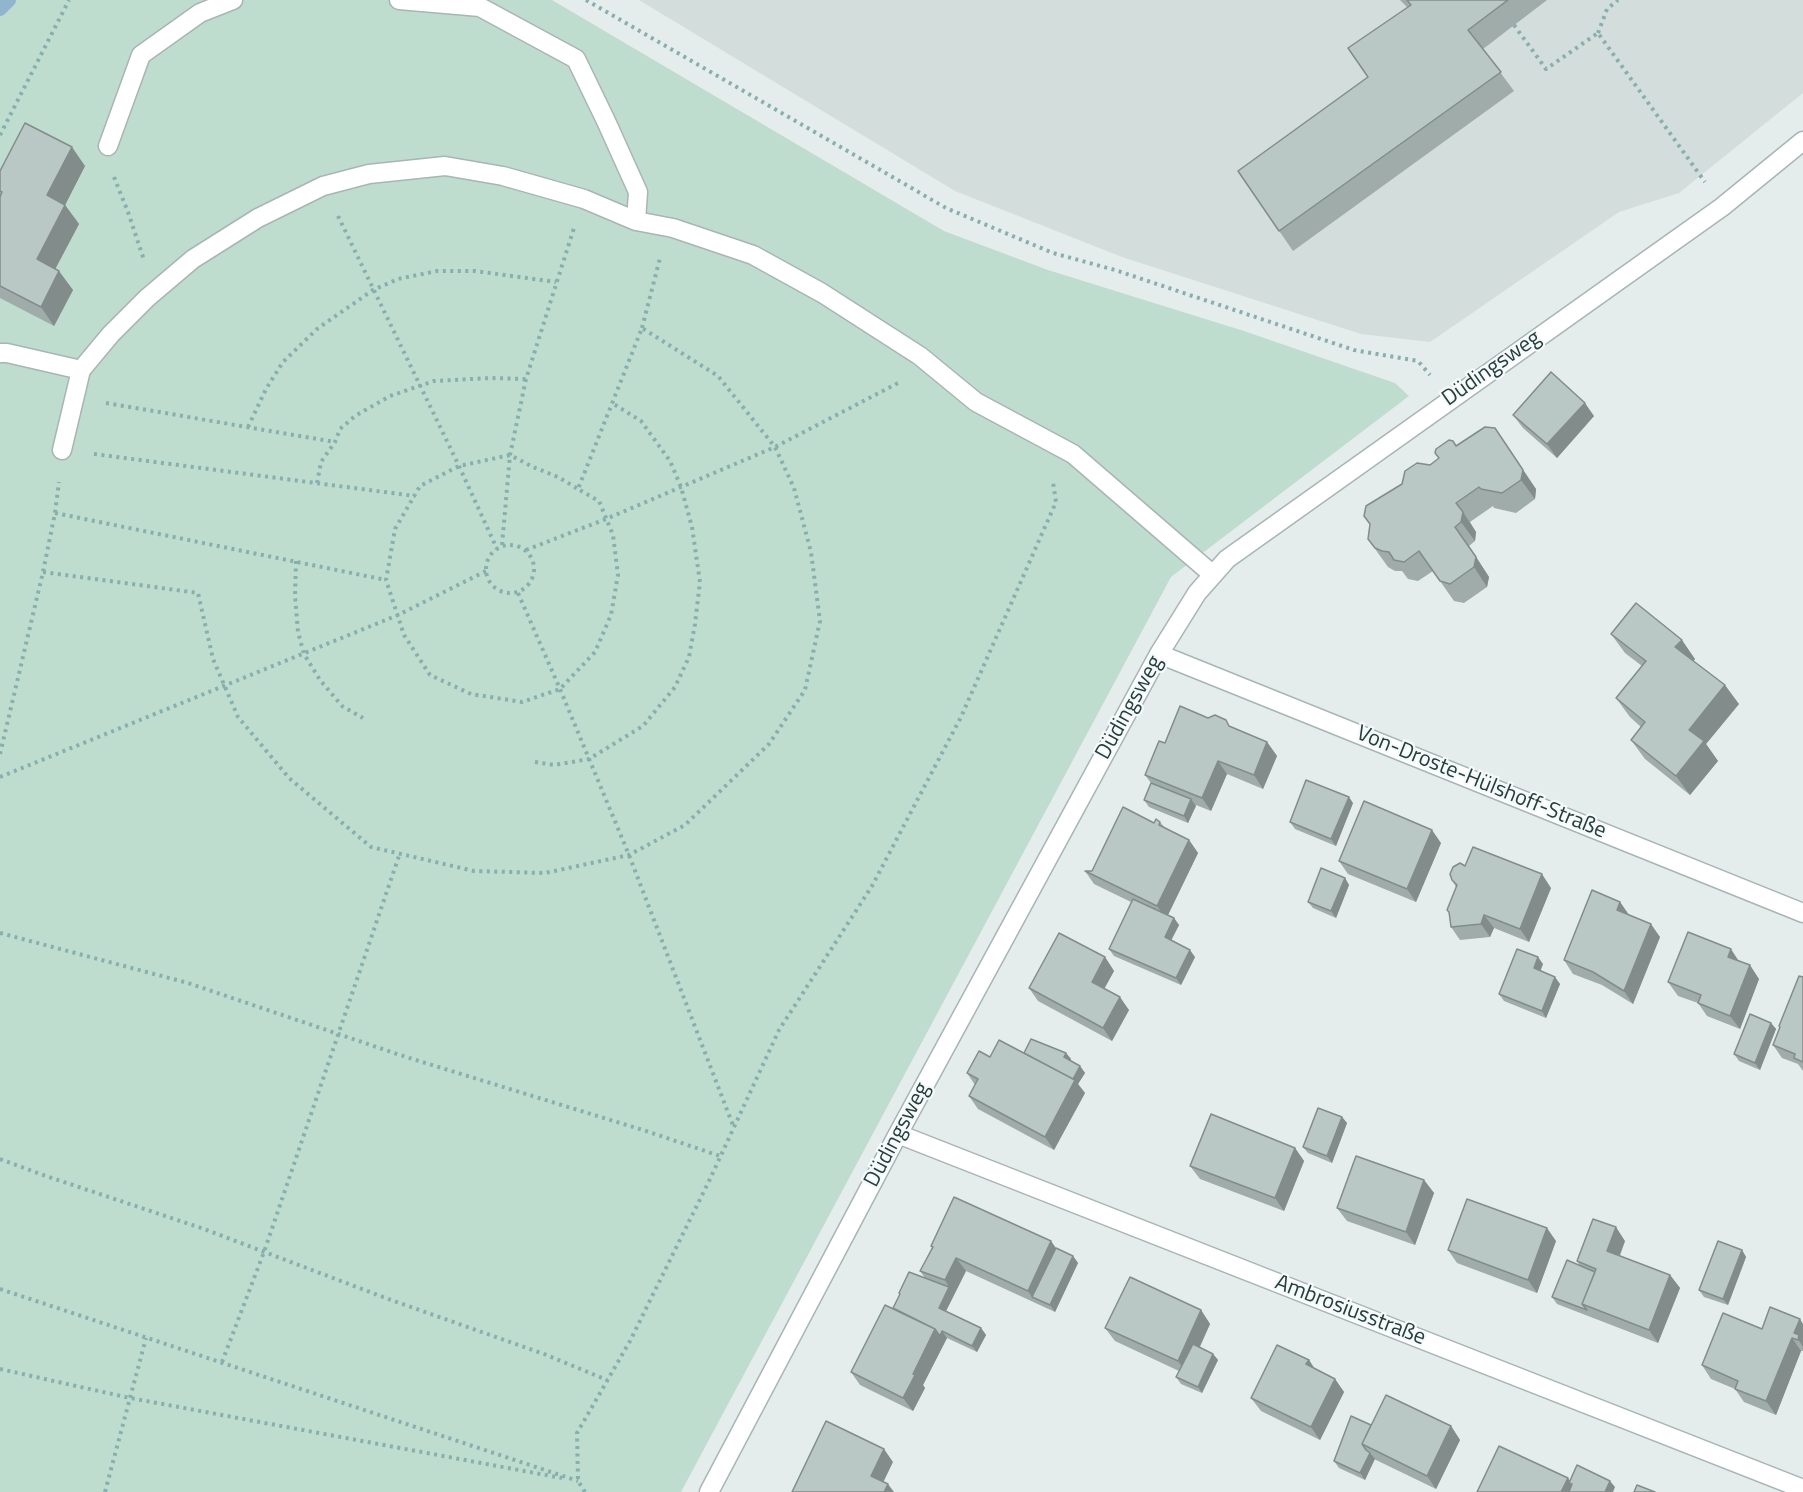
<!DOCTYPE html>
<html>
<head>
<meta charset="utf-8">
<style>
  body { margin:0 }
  canvas { display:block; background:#e5edec }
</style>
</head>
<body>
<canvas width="1803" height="1492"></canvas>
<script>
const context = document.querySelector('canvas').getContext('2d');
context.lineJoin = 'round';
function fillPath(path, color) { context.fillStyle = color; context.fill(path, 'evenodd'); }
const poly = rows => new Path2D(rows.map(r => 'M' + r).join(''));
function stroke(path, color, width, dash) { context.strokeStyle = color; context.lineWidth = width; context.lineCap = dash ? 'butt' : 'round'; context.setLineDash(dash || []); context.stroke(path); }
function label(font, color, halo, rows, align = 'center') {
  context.font = font + ' "Titillium Web",sans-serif'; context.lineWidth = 4.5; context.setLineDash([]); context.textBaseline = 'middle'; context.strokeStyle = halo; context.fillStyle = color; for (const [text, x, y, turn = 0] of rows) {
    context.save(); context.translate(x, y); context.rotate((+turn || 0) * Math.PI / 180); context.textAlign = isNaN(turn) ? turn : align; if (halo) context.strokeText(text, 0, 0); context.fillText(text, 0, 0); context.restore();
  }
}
fillPath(poly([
  [639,0,1803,0,1803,93,1679,193,1619,212,1430,342,1361,334,1122,257,955,191]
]), '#d3dddb');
fillPath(poly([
  [0,0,552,0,944,231,1048,270,1244,331,1395,383,1409,396,1171,577,681,1492,0,1492]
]), '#bfddcf');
stroke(poly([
  [0,9,9,0]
]), '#91b5ce', 14);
const minor = poly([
  [399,0,480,7,576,59,606,121,638,192,636,221],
  [108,146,141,55,200,13,233,0],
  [0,353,7,353,81,370],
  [62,450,81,370,111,334,147,298,193,259,258,218,323,186,369,174,445,166,503,176,584,199,636,221,673,228,753,255,822,293,920,356,976,402,1073,454,1212,574],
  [1159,654,1803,913],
  [898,1134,1803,1489],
  [709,1492,898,1134,1159,654,1197,593,1227,559,1722,207,1803,141]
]);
stroke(minor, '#a8b5b4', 21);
stroke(poly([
  [586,0,946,208,1053,253,1115,270,1354,350,1418,361,1430,375],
  [1514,25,1546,69,1598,33,1705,182],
  [1598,33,1607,9,1618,0],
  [0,135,69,0],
  [114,177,128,212,144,260],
  [338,216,459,466,497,549],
  [642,328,660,258],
  [106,403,335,442],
  [248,427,266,389,283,362,317,329,373,290,398,279,437,271,475,271,556,282],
  [94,454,415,496],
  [317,483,321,462,335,442,340,429,355,416,390,396,434,381,491,378,526,379],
  [55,513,386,580],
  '486 569a24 24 0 1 1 48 0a24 24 0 1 1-48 0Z',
  [502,545,510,455,526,379,574,228],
  [526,550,606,519,775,447,900,382],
  [296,561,295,596,298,632,304,654,320,680,342,706,363,718],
  [43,572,198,593,213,659,238,717,289,778,371,847,474,871,545,873,629,855,685,825,769,744,805,690,820,621,811,552,794,488,775,447,718,376,642,328,578,489,599,501,613,535,618,575,611,615,595,652,560,689,522,702,471,694,430,675,404,635,386,580,395,529,420,486,459,466,510,455,533,467,558,477,578,489],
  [518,593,560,689,629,855,734,1128],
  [0,754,43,572,55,513,59,482],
  [535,762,554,765,589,759,643,726,675,687,689,657,695,624,700,582,692,527,681,487,670,461,641,421,612,403],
  [0,777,398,615,486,571],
  [0,933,188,983,406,1057,646,1131,720,1156],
  [0,1159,43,1175,204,1229,383,1297,544,1354,607,1380],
  [0,1289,578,1481],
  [222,1362,264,1252,400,853],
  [0,1369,130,1398,562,1478],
  [105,1492,146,1338],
  [585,1492,578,1481,577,1433,630,1341,710,1179,779,1030,872,886,961,717,1056,502,1053,482]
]), '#87afad', 4, [3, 4.5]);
stroke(minor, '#fff', 18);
fillPath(poly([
  [1400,0,1547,0,1483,49,1514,91,1293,251,1238,171,1368,77,1407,7],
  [85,166,65,205,79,224,55,269,73,290,54,326,0,298,0,171],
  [1513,415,1594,416,1557,458,1523,428],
  [1485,427,1536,489,1535,499,1516,513,1494,508,1493,506,1470,522,1476,532,1475,541,1469,546,1489,577,1487,587,1464,603,1454,601,1433,571,1418,581,1408,579,1402,571,1395,571,1388,567,1368,539,1402,484],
  [1611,634,1695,659,1693,661,1739,704,1706,744,1718,761,1690,795,1645,759,1631,740,1641,727,1630,717,1616,698,1642,666,1625,653],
  [1231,727,1267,742,1277,756,1263,789,1227,774,1211,811,1196,805,1188,823,1149,807,1144,800,1151,783,1145,775,1165,743],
  [1353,803,1336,846,1295,829,1290,822],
  [1160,822,1165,828,1189,840,1198,853,1168,915,1174,918,1179,925,1171,941,1195,957,1181,985,1114,956,1109,949,1131,902,1094,884,1085,871,1092,871,1154,823],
  [1441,843,1416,902,1348,874,1339,861],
  [1465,866,1551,888,1529,942,1494,928,1490,937,1460,940,1451,927,1450,914,1447,910,1456,887,1452,880],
  [1345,878,1349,885,1336,918,1313,908,1308,902],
  [1620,902,1629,915,1660,937,1633,1004,1602,985,1573,974,1564,960],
  [1105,957,1114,971,1104,988,1129,1010,1112,1041,1038,1001,1029,988],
  [1739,962,1759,979,1740,1029,1707,1016,1698,1003,1678,996,1668,982],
  [1543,964,1540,971,1560,984,1546,1018,1504,1001,1499,994],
  [1803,977,1803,1071,1798,1064,1782,1058,1773,1045,1780,1028,1779,1026],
  [1771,1023,1776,1029,1760,1070,1739,1061,1734,1054],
  [1024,1053,1066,1053,1071,1059,1070,1061,1080,1066,1085,1073,1078,1084,1085,1093,1054,1150,978,1109,969,1096,975,1085,967,1073,990,1057],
  [1342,1117,1347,1123,1332,1163,1308,1153,1303,1147],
  [1295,1148,1304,1161,1284,1211,1200,1179,1190,1166],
  [1424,1180,1434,1193,1415,1245,1347,1221,1337,1208],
  [1556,1241,1537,1293,1457,1263,1448,1250],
  [1625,1241,1620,1256,1670,1275,1680,1288,1658,1343,1557,1304,1552,1297,1580,1266,1577,1261],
  [931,1246,1056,1248,1073,1256,1078,1263,1055,1312,966,1271,946,1311,981,1328,986,1335,977,1352,947,1338,923,1385,925,1388,913,1411,860,1385,851,1372,893,1308,900,1295,899,1293,925,1278,920,1271,932,1247],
  [1742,1250,1746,1257,1728,1305,1704,1297,1699,1290],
  [1201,1310,1210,1324,1200,1347,1213,1354,1218,1360,1202,1393,1181,1384,1176,1377,1179,1371,1115,1341,1105,1328],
  [1803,1324,1803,1351,1801,1351,1776,1415,1744,1402,1735,1389,1711,1379,1702,1365,1762,1329],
  [1309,1360,1314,1368,1335,1379,1344,1392,1320,1440,1261,1411,1251,1398],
  [1371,1425,1451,1426,1460,1440,1436,1489,1374,1459,1365,1480,1339,1468,1334,1461]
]), '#a0aca9');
fillPath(poly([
  [72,147,85,166,60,215,47,195],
  [65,205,79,224,50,279,37,259],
  [59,271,73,290,54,326,41,307],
  [1585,403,1594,416,1557,458,1547,444],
  [1508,447,1536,489,1535,499,1521,480],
  [1463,512,1476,532,1475,541,1461,522],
  [1469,546,1489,577,1487,587,1474,567],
  [1682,640,1695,659,1689,667,1675,647],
  [1725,685,1739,704,1706,744,1718,761,1690,795,1676,776,1689,730],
  [1267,742,1277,756,1263,789,1254,775],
  [1218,761,1227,774,1211,811,1202,798],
  [1349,797,1353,803,1336,846,1331,839],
  [1191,799,1196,806,1188,823,1184,816],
  [1432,830,1441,843,1416,902,1407,889],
  [1189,840,1198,853,1166,919,1157,906],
  [1542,874,1551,888,1529,942,1520,929],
  [1345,878,1349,885,1336,918,1331,911],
  [1620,902,1629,915,1617,910],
  [1484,915,1494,928,1490,937,1481,924],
  [1174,918,1179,925,1169,944,1165,937],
  [1651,924,1660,937,1633,1004,1624,991],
  [1731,949,1740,963,1728,957],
  [1190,950,1195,957,1181,985,1176,978],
  [1105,957,1114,971,1101,995,1092,982],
  [1538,957,1543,964,1539,975,1534,968],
  [1750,965,1759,979,1740,1029,1730,1016],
  [1555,977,1560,984,1546,1018,1542,1011],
  [1120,997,1129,1010,1112,1041,1103,1028],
  [1771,1023,1776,1029,1760,1070,1755,1063],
  [1066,1053,1071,1059,1068,1064,1064,1057],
  [1080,1066,1085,1073,1078,1084,1085,1093,1054,1150,1045,1137],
  [1342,1117,1347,1123,1332,1163,1327,1156],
  [1295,1148,1304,1161,1284,1211,1275,1198],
  [1424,1180,1434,1193,1415,1245,1406,1232],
  [1616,1227,1625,1241,1616,1264,1607,1251],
  [1547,1228,1556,1241,1537,1293,1528,1280],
  [1051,1241,1061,1255,1032,1297,1028,1291],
  [1742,1250,1746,1257,1728,1305,1723,1299],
  [1073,1256,1078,1263,1055,1312,1050,1305],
  [956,1258,966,1271,944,1315,939,1308,949,1287,945,1280],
  [1670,1275,1680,1288,1658,1343,1649,1330],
  [1201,1310,1210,1324,1187,1374,1178,1361],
  [1800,1319,1803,1324,1803,1347,1794,1333],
  [981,1328,986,1335,977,1352,972,1346],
  [935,1329,942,1331,947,1338,923,1385,925,1388,913,1411,903,1398,913,1374],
  [1792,1338,1801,1351,1776,1415,1766,1401],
  [1213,1354,1218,1360,1202,1393,1198,1387],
  [1309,1360,1318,1374,1306,1364],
  [1335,1379,1344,1392,1320,1440,1311,1427],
  [1451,1426,1460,1440,1436,1489,1427,1476],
  [884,1449,893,1462,880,1489,871,1476],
  [1370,1453,1375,1459,1365,1480,1360,1473],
  [1568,1478,1577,1491,1576,1492,1561,1492],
  [1610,1481,1615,1487,1613,1492,1605,1492],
  [888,1484,894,1492,884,1492]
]), '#828c8a');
const building = poly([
  [1407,0,1508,0,1468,30,1501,72,1279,231,1238,171,1368,77,1348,48,1411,5,1407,0],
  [25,123,72,147,47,195,65,205,37,259,59,271,41,307,0,286,0,197,2,192,0,191,0,171,25,123],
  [1551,372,1585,403,1547,444,1513,415,1551,372],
  [1485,427,1495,428,1523,470,1521,480,1502,493,1481,489,1479,487,1456,503,1463,512,1461,522,1455,527,1476,557,1474,567,1450,584,1440,581,1419,551,1404,562,1394,560,1389,552,1382,551,1375,548,1368,539,1370,524,1364,516,1366,506,1402,484,1405,471,1417,463,1430,465,1439,458,1435,453,1436,449,1449,440,1453,441,1456,446,1485,427],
  [1636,603,1682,640,1675,647,1725,685,1689,730,1704,741,1676,776,1631,740,1645,722,1616,698,1646,661,1611,634,1636,603],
  [1180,706,1208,718,1215,715,1226,720,1229,726,1267,742,1254,775,1218,761,1202,798,1145,775,1159,741,1165,743,1180,706],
  [1306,780,1349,797,1331,839,1290,822,1306,780],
  [1151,783,1191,799,1184,816,1144,800,1151,783],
  [1364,801,1432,830,1407,889,1339,861,1364,801],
  [1123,807,1154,823,1156,819,1160,822,1159,825,1189,840,1157,906,1085,871,1092,871,1123,807],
  [1473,847,1542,874,1520,929,1484,915,1481,924,1451,927,1449,912,1447,910,1457,885,1452,880,1450,874,1453,867,1460,863,1465,866,1473,847],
  [1321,868,1345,878,1331,911,1308,902,1321,868],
  [1592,890,1620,902,1617,910,1651,924,1624,991,1593,972,1564,960,1592,890],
  [1133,899,1174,918,1165,937,1190,950,1176,978,1109,949,1133,899],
  [1688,932,1731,949,1728,957,1750,965,1730,1016,1698,1003,1701,995,1668,982,1688,932],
  [1059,933,1105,957,1092,982,1120,997,1103,1028,1029,988,1059,933],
  [1517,949,1538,957,1534,968,1555,977,1542,1011,1499,994,1517,949],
  [1799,976,1803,977,1803,1062,1794,1058,1795,1054,1773,1045,1780,1027,1779,1026,1799,976],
  [1750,1014,1771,1023,1755,1063,1734,1054,1750,1014],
  [1031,1039,1066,1053,1064,1057,1080,1066,1073,1079,1024,1053,1031,1039],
  [999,1040,1075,1080,1045,1137,969,1096,978,1079,967,1073,979,1051,990,1057,999,1040],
  [1318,1108,1342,1117,1327,1156,1303,1147,1318,1108],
  [1211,1114,1295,1148,1275,1198,1190,1166,1211,1114],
  [1356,1156,1424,1180,1406,1232,1337,1208,1356,1156],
  [954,1197,1051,1241,1028,1291,956,1258,945,1280,920,1271,933,1247,931,1246,954,1197],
  [1467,1199,1547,1228,1528,1280,1448,1250,1467,1199],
  [1593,1219,1616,1227,1607,1251,1670,1275,1649,1330,1582,1304,1596,1269,1577,1261,1593,1219],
  [1718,1241,1742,1250,1723,1299,1699,1290,1718,1241],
  [1056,1248,1073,1256,1050,1305,1032,1297,1056,1248],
  [1567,1260,1595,1272,1582,1304,1587,1310,1552,1297,1567,1260],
  [909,1272,949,1287,939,1308,981,1328,972,1346,942,1331,940,1336,935,1329,893,1308,900,1294,899,1293,909,1272],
  [1130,1277,1201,1310,1178,1361,1105,1328,1130,1277],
  [885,1305,935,1329,913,1374,915,1375,903,1398,851,1372,885,1305],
  [1770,1307,1800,1319,1794,1333,1799,1335,1798,1340,1792,1338,1766,1401,1735,1389,1738,1381,1702,1365,1723,1313,1762,1329,1770,1307],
  [1193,1344,1213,1354,1198,1387,1176,1377,1193,1344],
  [1277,1345,1309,1360,1306,1364,1335,1379,1311,1427,1251,1398,1277,1345],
  [1386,1395,1451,1426,1427,1476,1362,1444,1386,1395],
  [1351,1416,1371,1425,1362,1444,1366,1450,1370,1453,1360,1473,1334,1461,1351,1416],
  [826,1421,884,1449,871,1476,888,1484,884,1492,792,1492,826,1421],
  [1499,1446,1568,1478,1561,1492,1477,1492,1499,1446],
  [1577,1465,1610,1481,1605,1492,1569,1492,1572,1484,1569,1483,1577,1465],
  [1637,1485,1655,1492,1634,1492,1637,1485]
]);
fillPath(building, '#bac8c5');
stroke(building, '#828c8a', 1.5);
label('22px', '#253e3e', '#f5faf9', [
  ["Düdingsweg",1492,369,-35],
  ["Düdingsweg",1130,708,-61],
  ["Von-Droste-Hülshoff-Straße",1481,783,22],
  ["Düdingsweg",898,1135,-62],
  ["Ambrosiusstraße",1350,1311,21]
]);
</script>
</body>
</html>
